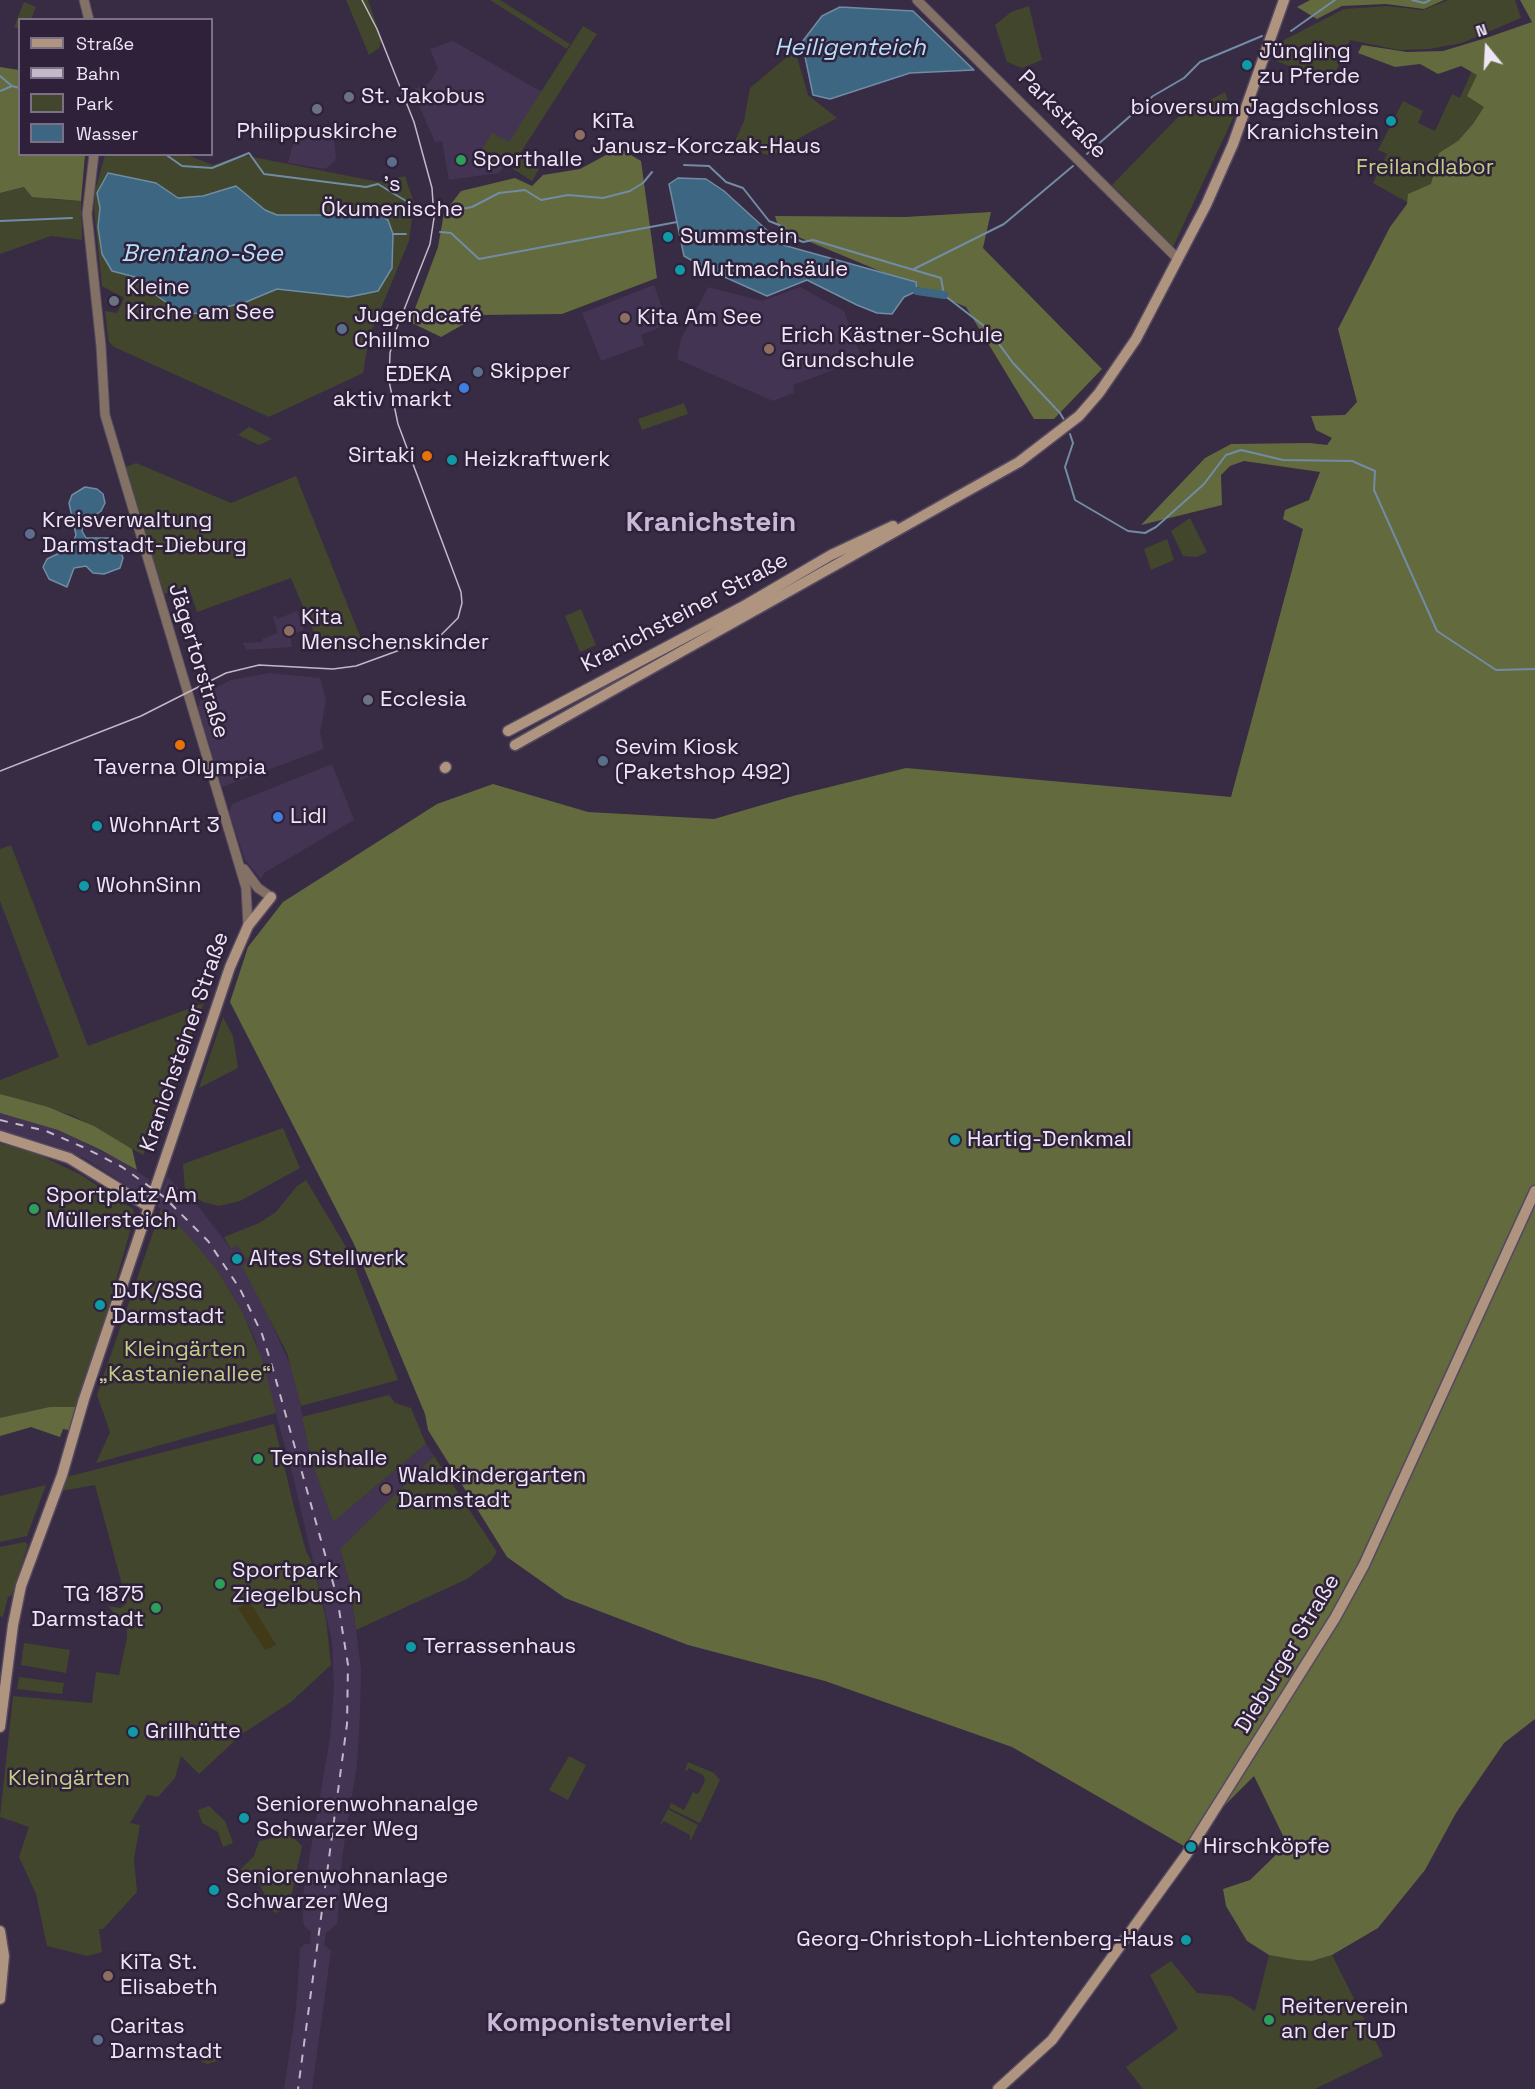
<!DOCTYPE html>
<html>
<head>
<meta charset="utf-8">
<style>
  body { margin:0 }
  #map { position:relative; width:1535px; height:2089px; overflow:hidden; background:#382b44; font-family:"Space Grotesk",sans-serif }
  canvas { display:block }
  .legend { position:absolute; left:18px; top:18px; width:195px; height:138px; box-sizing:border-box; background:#2e2139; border:2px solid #7b7085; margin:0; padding:8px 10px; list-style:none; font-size:18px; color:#eee6f6 }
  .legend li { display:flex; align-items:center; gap:12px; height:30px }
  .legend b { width:30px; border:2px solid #7b7085 }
  .north { position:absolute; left:1457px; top:18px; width:60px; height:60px; -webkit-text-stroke:4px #2e2139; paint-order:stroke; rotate:342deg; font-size:16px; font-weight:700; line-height:24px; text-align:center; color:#eee6f6 }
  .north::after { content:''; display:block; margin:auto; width:21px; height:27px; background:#eee6f6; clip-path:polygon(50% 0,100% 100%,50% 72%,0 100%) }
</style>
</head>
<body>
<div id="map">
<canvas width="1535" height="2089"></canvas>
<ul class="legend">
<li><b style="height:8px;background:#af947f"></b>Straße</li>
<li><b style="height:8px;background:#c2b8ca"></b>Bahn</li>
<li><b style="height:16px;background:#42462c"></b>Park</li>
<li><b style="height:16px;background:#3c6681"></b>Wasser</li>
</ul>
<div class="north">N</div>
</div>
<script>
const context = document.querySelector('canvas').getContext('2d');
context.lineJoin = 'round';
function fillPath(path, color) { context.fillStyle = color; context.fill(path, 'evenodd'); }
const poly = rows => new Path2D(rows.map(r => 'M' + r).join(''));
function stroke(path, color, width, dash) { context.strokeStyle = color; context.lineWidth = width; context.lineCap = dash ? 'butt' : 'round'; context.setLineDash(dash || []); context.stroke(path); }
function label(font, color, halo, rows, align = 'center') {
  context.font = font + ' "Space Grotesk",sans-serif'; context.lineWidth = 5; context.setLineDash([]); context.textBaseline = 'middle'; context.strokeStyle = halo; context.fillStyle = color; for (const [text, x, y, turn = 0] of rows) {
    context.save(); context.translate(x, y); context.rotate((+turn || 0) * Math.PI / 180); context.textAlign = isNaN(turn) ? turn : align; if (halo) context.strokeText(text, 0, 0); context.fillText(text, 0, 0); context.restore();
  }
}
fillPath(poly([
  [453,41,554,99,499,173,449,180,442,141,435,142,420,108,414,89,429,83,438,69,430,49],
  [297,129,334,140,336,157,334,162,325,169,288,163],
  [654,285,668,324,641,335,644,345,601,361,582,313],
  [708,287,762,301,800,287,844,311,862,359,793,385,794,393,773,401,677,359,681,339],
  [297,611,304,630,290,635,292,647,246,650,243,643,263,642,262,639,278,633,273,617,275,615,277,619],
  [270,673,320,678,326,700,320,733,324,749,222,787,198,708,201,698,205,693,231,680],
  [332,764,354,820,264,873,261,879,245,860,229,812,232,804],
  [0,1113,58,1130,123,1162,150,1180,145,1197,86,1159,55,1146,0,1130],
  [167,1177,198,1206,231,1249,237,1245,248,1261,242,1266,257,1292,295,1375,306,1437,333,1522,426,1444,434,1456,340,1549,350,1586,356,1630,361,1670,360,1713,357,1764,342,1858,337,1924,326,1933,324,1945,331,1951,312,2089,284,2089,296,2009,300,1949,304,1944,310,1944,311,1932,304,1926,303,1920,303,1895,330,1738,334,1687,332,1641,291,1468,255,1339,243,1313,217,1270,187,1234,157,1206]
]), '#443453');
fillPath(poly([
  [346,0,368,0,382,40,379,48,369,55],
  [490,0,500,0,570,44,567,49],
  [1448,0,1515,0,1521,18,1462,43,1429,49,1399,50,1350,40,1331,82,1276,61,1284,40,1344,9,1386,6,1423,10],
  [24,2,36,7,31,19,20,20,19,29,14,27],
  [1029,6,1042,60,1022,68,1007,62,995,25,1011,12],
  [583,26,597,34,514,163,502,155,495,166,478,156,492,133,509,142],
  [1535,47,1439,220,1373,183,1387,154,1378,150,1403,101,1423,111,1418,123,1435,131,1452,94,1460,98,1477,59],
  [795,50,808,95,837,118,801,137,772,156,733,146,744,121,750,88],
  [1225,92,1234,116,1173,247,1112,185,1179,116],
  [105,155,187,155,213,165,243,155,379,182,405,176,414,203,409,241,369,337,363,373,269,417,114,347,109,342,105,311,117,313,124,298,102,286,94,209,95,191],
  [520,157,539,169,532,181,513,169],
  [25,187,49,199,81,201,82,240,51,236,0,254,0,193],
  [684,403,688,414,642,430,638,419],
  [249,427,272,439,259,445,238,435],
  [136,463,231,503,296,476,364,646,343,651,320,647,291,578,197,612,188,585,164,594,126,467],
  [1190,518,1207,552,1197,557,1183,556,1171,531],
  [1167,539,1174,560,1151,570,1144,549],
  [581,609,596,645,580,652,565,616],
  [11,845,88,1046,204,1003,143,1155,74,1116,0,1094,0,1080,59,1057,0,901,0,849],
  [223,1017,233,1036,238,1068,199,1088],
  [283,1128,300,1168,240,1201,219,1206,203,1202,185,1191,183,1164],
  [0,1143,38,1154,81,1175,133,1209,134,1217,100,1337,69,1430,63,1429,60,1437,31,1427,0,1436],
  [306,1180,349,1252,398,1380,301,1406,287,1353,242,1266,248,1261,237,1245,231,1249,224,1237,259,1223,276,1212,297,1186],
  [161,1209,187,1234,217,1270,243,1313,263,1362,276,1413,96,1463,110,1432,97,1395],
  [389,1395,395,1403,411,1408,426,1444,333,1522,311,1458,302,1417],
  [274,1424,295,1511,306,1551,313,1565,326,1619,331,1665,291,1702,242,1734,199,1774,181,1756,175,1778,158,1797,147,1795,130,1823,140,1825,134,1859,137,1892,103,1929,99,1929,102,1952,87,1956,47,1946,36,1894,19,1857,29,1827,0,1817,13,1696,92,1703,96,1672,119,1675,127,1638,127,1629,108,1606,120,1608,127,1603,95,1485,61,1491,66,1477],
  [434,1456,497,1552,491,1561,467,1579,356,1630,350,1585,340,1549],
  [46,1485,27,1536,0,1542,0,1496],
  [25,1542,28,1545,12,1595,8,1597,3,1617,0,1616,0,1547],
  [24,1643,70,1650,66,1673,21,1665],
  [19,1677,64,1683,62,1694,17,1689],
  [569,1756,586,1765,568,1800,549,1790],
  [688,1762,714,1773,720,1780,700,1823,669,1808,671,1803,684,1810,693,1792,698,1794,705,1781,703,1775,689,1768,687,1771,685,1770],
  [209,1806,225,1821,233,1843,223,1847,218,1832,202,1823,198,1810],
  [668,1809,698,1825,690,1842,690,1835,664,1821,659,1826],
  [281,1836,292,1836,302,1846,290,1902,277,1913,268,1909,267,1899,254,1874,241,1875,241,1869,254,1856,259,1841],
  [1269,1955,1312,1961,1332,1955,1383,2056,1315,2089,1143,2089,1126,2067,1178,2029,1150,1975,1171,1961,1197,1993,1231,1996,1255,2011],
  [214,2042,220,2045,222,2060,207,2064,202,2062,199,2049]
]), '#42462c');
fillPath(poly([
  [1310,0,1444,0,1424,9,1386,4,1342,6,1317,19,1297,7],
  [1520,0,1535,0,1535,1719,1504,1743,1456,1813,1425,1870,1378,1928,1332,1955,1312,1961,1297,1960,1269,1955,1247,1941,1226,1906,1223,1889,1250,1880,1287,1844,1254,1776,1184,1846,1012,1747,825,1681,688,1645,565,1598,507,1557,428,1430,425,1414,354,1244,230,1002,248,947,283,902,437,804,493,784,588,812,714,819,793,796,906,768,1231,797,1303,529,1283,519,1285,510,1309,500,1320,472,1244,461,1230,466,1221,475,1222,505,1141,525,1205,458,1231,444,1310,443,1327,445,1332,438,1316,430,1311,416,1345,415,1357,402,1338,329,1390,227,1407,204,1408,194,1431,184,1439,153,1458,141,1473,124,1484,107,1467,96,1477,75,1461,66,1438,74,1420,64,1395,67,1358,53,1362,45,1407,52,1443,51,1486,38,1532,22],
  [0,67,19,70,20,154,85,155,81,201,32,197,24,187,0,193],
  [619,148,641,161,657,278,562,314,480,315,441,337,410,322,438,247,444,213,461,191,515,178,532,186,543,175,580,169],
  [991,212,983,248,1102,369,1054,419,1034,419,966,307,779,229,775,216,905,217],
  [0,1094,48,1107,94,1126,132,1149,137,1170,101,1150,58,1130,0,1113],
  [50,1407,76,1407,69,1430,63,1429,60,1437,31,1427,0,1436,0,1418]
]), '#636a3e');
fillPath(poly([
  [250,1602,276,1645,265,1650,238,1608]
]), '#423919');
const water = poly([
  [840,7,913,11,974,70,910,73,830,99,813,95,802,42,822,16,840,7],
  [108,173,156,183,178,198,203,196,236,186,265,210,277,215,327,215,372,210,388,220,393,234,392,268,378,291,349,297,277,289,246,302,203,313,183,314,153,293,139,278,112,271,102,254,98,227,100,208,97,193,108,173],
  [678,178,706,179,724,191,783,245,916,282,917,291,904,297,892,314,877,313,857,305,807,280,767,296,709,270,684,256,669,184,678,178],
  [85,487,97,489,103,494,105,503,101,511,83,524,82,531,86,538,110,538,117,541,123,558,120,568,104,574,93,573,86,566,74,568,67,587,49,579,43,567,47,559,70,548,73,542,76,535,69,503,72,495,85,487]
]);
fillPath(water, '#3c6681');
stroke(water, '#718ca4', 1.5);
stroke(poly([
  [1412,0,1424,3,1430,0],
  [1291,31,1335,0],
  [0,76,12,86],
  [0,91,12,86,20,88],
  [165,154,182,166,212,168,249,153,264,174,366,187,378,184,411,204],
  [1087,154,1153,96,1184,78,1200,62,1262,36],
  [684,165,709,166,726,182,743,188,769,221,784,227,791,237,803,242,813,240,941,278,944,295,988,329,1013,363,1060,413,1066,423],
  [447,212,472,207,499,193,525,190,541,200,568,195,603,198,630,191,643,183,652,172],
  [0,221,72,218],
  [440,232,451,233,479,259,677,222],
  [393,234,406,234],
  [914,269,1004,224,1073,166],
  [1070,434,1073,443,1065,467,1075,500,1128,531,1145,533,1156,527,1204,484,1226,455,1241,450,1283,460,1352,461,1375,471,1374,490,1437,631,1496,670,1535,669]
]), '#718ca4', 2);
stroke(poly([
  [917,291,944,295]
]), '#3c6681', 8);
const tertiary = poly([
  [84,0,89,20],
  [917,0,1178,259],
  [94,154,87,214,101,346,105,415,246,888,248,926],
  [244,869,258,888,271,897]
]);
const secondary = poly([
  [508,731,742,607,831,555,893,526],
  [515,745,1019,462,1079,416,1099,393,1136,339,1206,205,1233,144,1284,0],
  [445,768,446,767],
  [0,1136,69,1158,149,1207],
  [0,1727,13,1625,21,1586,62,1475,84,1399,230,967,248,926,271,897],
  [0,1931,4,1956,0,1999],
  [998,2089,1052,2040,1186,1855,1335,1618,1364,1565,1535,1191]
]);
stroke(tertiary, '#554960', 11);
stroke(secondary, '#554960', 13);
stroke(tertiary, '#827164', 9);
stroke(secondary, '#af947f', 10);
stroke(poly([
  [0,771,141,716,226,673,259,665,333,669,356,666,441,635,458,618,462,603,461,592,398,424,389,381,390,353,396,330,430,244,434,218,432,188,414,122,377,29,362,0]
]), '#c2b8ca', 1.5);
stroke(poly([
  [0,1120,46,1131,85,1148,122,1167,164,1197,208,1241,240,1289,262,1334,272,1366,337,1597,348,1665,347,1724,298,2089]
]), '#c2b8ca', 2, [8, 8]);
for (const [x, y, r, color] of [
  [1247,65,6,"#0f9aa8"],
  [349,97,6,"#6b7280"],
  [317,109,6,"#6b7280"],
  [1391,121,6,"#0f9aa8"],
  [580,135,6,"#8d6e63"],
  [461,160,6,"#2e9e5b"],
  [392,162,6,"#5c6f8a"],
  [668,237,6,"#0f9aa8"],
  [680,270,6,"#0f9aa8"],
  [114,301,6,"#6b7280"],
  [625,318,6,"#8d6e63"],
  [342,329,6,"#5c6f8a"],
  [769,349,6,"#8d6e63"],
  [478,372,6,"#5c6f8a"],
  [464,388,6,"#3f7fe0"],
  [427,456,6,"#e8710a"],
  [452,460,6,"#0f9aa8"],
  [30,534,6,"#5c6f8a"],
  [289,631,6,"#8d6e63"],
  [368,700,6,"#6b7280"],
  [180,745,6,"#e8710a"],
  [603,761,6,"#5c6f8a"],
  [278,817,6,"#3f7fe0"],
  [97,826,6,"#0f9aa8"],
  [84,886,6,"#0f9aa8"],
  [955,1140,6,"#0f9aa8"],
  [34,1209,6,"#2e9e5b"],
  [237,1259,6,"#0f9aa8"],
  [100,1305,6,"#0f9aa8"],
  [258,1459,6,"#2e9e5b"],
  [386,1489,6,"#8d6e63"],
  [220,1584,6,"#2e9e5b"],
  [156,1608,6,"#2e9e5b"],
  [411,1647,6,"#0f9aa8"],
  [133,1732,6,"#0f9aa8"],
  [244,1818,6,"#0f9aa8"],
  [1191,1847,6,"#0f9aa8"],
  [214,1890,6,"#0f9aa8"],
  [1186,1940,6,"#0f9aa8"],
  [108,1976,6,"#8d6e63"],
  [1269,2020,6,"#2e9e5b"],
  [98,2040,6,"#5c6f8a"]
]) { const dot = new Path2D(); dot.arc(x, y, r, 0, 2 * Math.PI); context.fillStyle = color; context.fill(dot); stroke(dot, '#2e2139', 2); }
label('22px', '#eee6f6', '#2e2139', [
  ["Jüngling",1259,52],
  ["zu Pferde",1259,77],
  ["St. Jakobus",361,97],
  ["bioversum Jagdschloss",1379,108,"right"],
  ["Kranichstein",1379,133,"right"],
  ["KiTa",592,122],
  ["Janusz-Korczak-Haus",592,147],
  ["Philippuskirche",317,132,"center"],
  ["Sporthalle",473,160],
  ["'s",392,185,"center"],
  ["Ökumenische",392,210,"center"],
  ["Summstein",680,237],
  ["Mutmachsäule",692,270],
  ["Kleine",126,288],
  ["Kirche am See",126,313],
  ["Jugendcafé",354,316],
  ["Chillmo",354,341],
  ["Kita Am See",637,318],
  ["Erich Kästner-Schule",781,336],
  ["Grundschule",781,361],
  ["Skipper",490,372],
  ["EDEKA",452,375,"right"],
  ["aktiv markt",452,400,"right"],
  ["Sirtaki",415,456,"right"],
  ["Heizkraftwerk",464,460],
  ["Kreisverwaltung",42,521],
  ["Darmstadt-Dieburg",42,546],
  ["Kita",301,618],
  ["Menschenskinder",301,643],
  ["Ecclesia",380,700],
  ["Sevim Kiosk",615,748],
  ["(Paketshop 492)",615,773],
  ["Taverna Olympia",180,768,"center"],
  ["Lidl",290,817],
  ["WohnArt 3",109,826],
  ["WohnSinn",96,886],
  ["Hartig-Denkmal",967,1140],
  ["Sportplatz Am",46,1196],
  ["Müllersteich",46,1221],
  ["Altes Stellwerk",249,1259],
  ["DJK/SSG",112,1292],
  ["Darmstadt",112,1317],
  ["Tennishalle",270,1459],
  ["Waldkindergarten",398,1476],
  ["Darmstadt",398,1501],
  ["Sportpark",232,1571],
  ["Ziegelbusch",232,1596],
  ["TG 1875",144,1595,"right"],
  ["Darmstadt",144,1620,"right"],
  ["Terrassenhaus",423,1647],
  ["Grillhütte",145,1732],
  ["Seniorenwohnanalge",256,1805],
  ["Schwarzer Weg",256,1830],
  ["Hirschköpfe",1203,1847],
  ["Seniorenwohnanlage",226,1877],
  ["Schwarzer Weg",226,1902],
  ["Georg-Christoph-Lichtenberg-Haus",1174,1940,"right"],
  ["KiTa St.",120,1963],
  ["Elisabeth",120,1988],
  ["Reiterverein",1281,2007],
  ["an der TUD",1281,2032],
  ["Caritas",110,2027],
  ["Darmstadt",110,2052]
], 'left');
label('22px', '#eee6f6', '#2e2139', [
  ["Parkstraße",1062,115,45],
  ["Kranichsteiner Straße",685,613,-28],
  ["Jägertorstraße",198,661,73],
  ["Kranichsteiner Straße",185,1042,-71],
  ["Dieburger Straße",1288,1654,-59]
]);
label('22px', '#c3ce87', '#2e2139', [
  ["Freilandlabor",1425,168],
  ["Kleingärten",185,1350],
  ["„Kastanienallee“",185,1375],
  ["Kleingärten",69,1779]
]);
label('italic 24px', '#b7dffb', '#2e2139', [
  ["Heiligenteich",850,48],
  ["Brentano-See",202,254]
]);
label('bold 26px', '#c9b9d8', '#2e2139', [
  ["Komponistenviertel",609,2024]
]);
label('bold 28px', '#c9b9d8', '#2e2139', [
  ["Kranichstein",711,523]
]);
</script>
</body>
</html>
